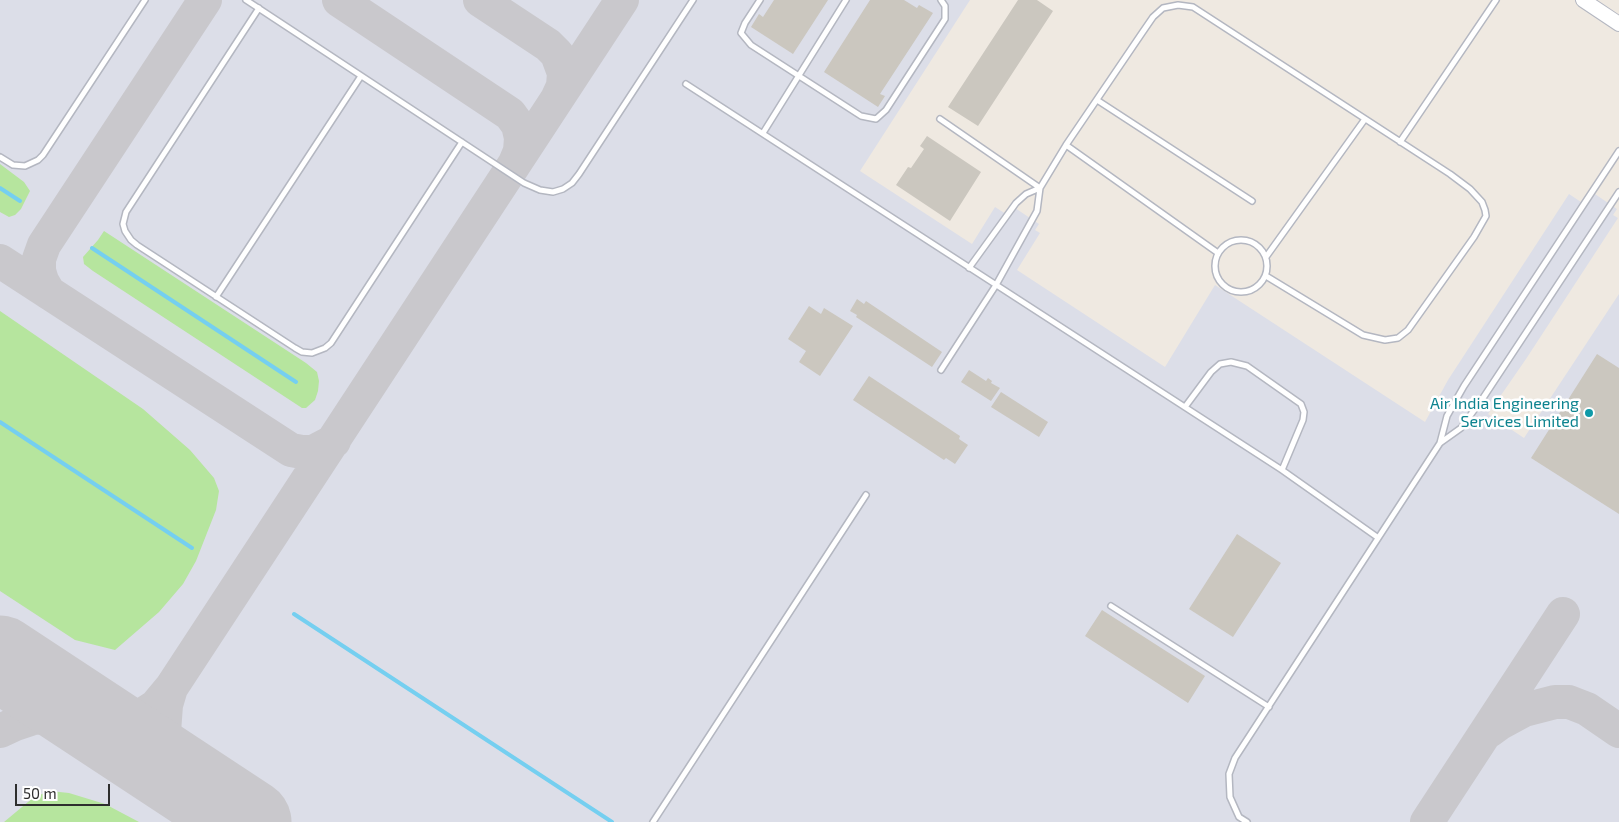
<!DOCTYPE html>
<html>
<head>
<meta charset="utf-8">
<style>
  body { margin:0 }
  #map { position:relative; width:1619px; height:822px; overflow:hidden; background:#efe9e1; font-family:"Exo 2",sans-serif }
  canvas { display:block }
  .scale { position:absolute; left:15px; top:784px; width:95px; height:22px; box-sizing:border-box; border:2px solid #2e2e2e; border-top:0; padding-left:6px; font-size:15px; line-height:18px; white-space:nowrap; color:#2e2e2e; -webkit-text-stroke:4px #fff; paint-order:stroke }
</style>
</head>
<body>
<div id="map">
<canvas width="1619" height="822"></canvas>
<div class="scale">50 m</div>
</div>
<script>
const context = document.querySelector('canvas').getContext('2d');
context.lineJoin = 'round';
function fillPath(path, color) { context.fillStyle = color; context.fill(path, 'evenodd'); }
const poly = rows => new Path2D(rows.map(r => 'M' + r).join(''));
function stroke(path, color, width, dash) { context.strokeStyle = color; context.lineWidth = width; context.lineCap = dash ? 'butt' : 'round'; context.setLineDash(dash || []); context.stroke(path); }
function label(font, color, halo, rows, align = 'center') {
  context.font = font + ' "Exo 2",sans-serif'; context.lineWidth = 5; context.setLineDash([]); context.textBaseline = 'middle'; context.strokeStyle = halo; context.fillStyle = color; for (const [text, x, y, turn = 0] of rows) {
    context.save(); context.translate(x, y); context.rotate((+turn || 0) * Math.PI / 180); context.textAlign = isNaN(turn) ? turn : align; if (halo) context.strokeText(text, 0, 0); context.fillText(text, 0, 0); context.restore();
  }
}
fillPath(poly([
  [0,0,970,0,860,171,972,244,995,207,1006,214,1012,206,1039,224,1035,230,1040,233,1017,270,1165,367,1215,285,1425,422,1448,380,1569,194,1581,202,1589,190,1617,209,1613,215,1618,218,1526,359,1488,414,1524,438,1619,294,1619,822,0,822]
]), '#dcdee8');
fillPath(poly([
  [0,164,24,182,30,191,21,209,15,215,9,217,0,212],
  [104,231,306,363,317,372,319,381,318,391,315,400,306,408,302,408,93,271,84,264,83,257,98,240],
  [0,311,143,409,190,450,214,478,219,491,216,510,196,561,183,584,159,612,115,650,75,640,0,591],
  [50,791,69,793,105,804,139,822,4,822,34,797]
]), '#b6e59e');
stroke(poly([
  [0,188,20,201],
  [92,248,296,382],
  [0,422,192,548],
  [294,614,612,822]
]), '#75cff0', 4);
stroke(poly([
  [339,0,510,114,518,125,521,138,520,151,515,163],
  [480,0,548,45,557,54,564,73,563,86,557,99],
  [0,261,291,450,302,452,313,452,334,441],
  [49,293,42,281,39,271,39,259,44,245,205,0],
  [171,688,166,705,164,732,167,749,173,763,183,779],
  [0,731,15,724,33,718,52,716,70,717,101,724,121,722,139,717,156,706,171,688,622,0],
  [1489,731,1500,723,1524,710,1555,702,1569,702,1587,709,1619,731],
  [1427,822,1563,614]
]), '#c9c8cc', 34);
stroke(poly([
  [0,658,249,822]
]), '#c9c8cc', 85);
fillPath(poly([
  [774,0,828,0,793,54,751,27,759,14,763,17],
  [870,0,904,0,917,8,919,5,933,13,880,94,885,96,878,107,824,72],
  [1018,0,1037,0,1053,11,978,126,948,107],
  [927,136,981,172,950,221,896,185,908,167,911,168,924,149,920,146],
  [857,299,864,304,866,301,942,352,932,367,856,317,857,315,850,311],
  [809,306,821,314,824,308,853,326,820,376,799,362,806,351,788,339],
  [1597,354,1619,368,1619,514,1531,458],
  [969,370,986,381,988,378,992,381,991,383,1000,388,991,401,961,382],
  [869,376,960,436,959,439,968,445,955,464,946,458,944,460,853,400],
  [1001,392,1048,422,1039,437,991,407],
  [1237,534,1281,563,1233,637,1189,609],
  [1102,610,1205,676,1188,703,1085,636]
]), '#cbc7bf');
const lane = poly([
  [246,0,524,183,540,190,553,192,563,189,572,183,579,174,693,0],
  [760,0,745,23,741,33,751,45,861,116,876,119,886,110,945,19,945,6,941,0],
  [259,8,126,212,123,224,125,231,131,240,137,245,295,348,302,352,312,353,325,348,331,343,462,142],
  [686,84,1282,470,1377,537],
  [1097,100,1252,201],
  [940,119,1040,188],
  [763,133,846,0],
  [1400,142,1496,0],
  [1066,145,1218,253],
  [0,157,13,165,25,166,38,160,43,155,145,0],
  '1215 266a26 26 0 1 1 52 0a26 26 0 1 1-52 0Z',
  [1266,257,1365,119],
  [969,268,1016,203,1026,194,1040,188],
  [216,297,361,76],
  [941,370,996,285,1032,220,1037,211,1040,188,1066,145,1142,33,1153,17,1163,8,1178,5,1193,7,1450,174,1470,189,1482,202,1485,210,1486,216,1474,237,1408,330,1398,338,1385,340,1363,335,1266,276],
  [1185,407,1211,372,1220,364,1231,362,1247,366,1301,404,1304,412,1303,420,1282,470],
  [1440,443,1447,416,1464,386,1619,151],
  [1111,606,1269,707],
  [653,822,866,495],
  [1247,822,1239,817,1230,797,1229,774,1235,758,1440,443,1461,428,1483,398,1619,192]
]);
const secondary = poly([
  [1583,0,1619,24]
]);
stroke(lane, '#b4b7c1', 8);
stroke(secondary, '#b4b7c1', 16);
stroke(lane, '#fff', 5);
stroke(secondary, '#fff', 14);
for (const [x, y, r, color] of [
  [1589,413,5,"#0f9aa8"]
]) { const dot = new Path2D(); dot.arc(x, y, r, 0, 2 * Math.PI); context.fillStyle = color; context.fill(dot); stroke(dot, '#fff', 2); }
label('16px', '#0d838f', '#fff', [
  ["Air India Engineering",1579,404],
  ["Services Limited",1579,422]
], 'right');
</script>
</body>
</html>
